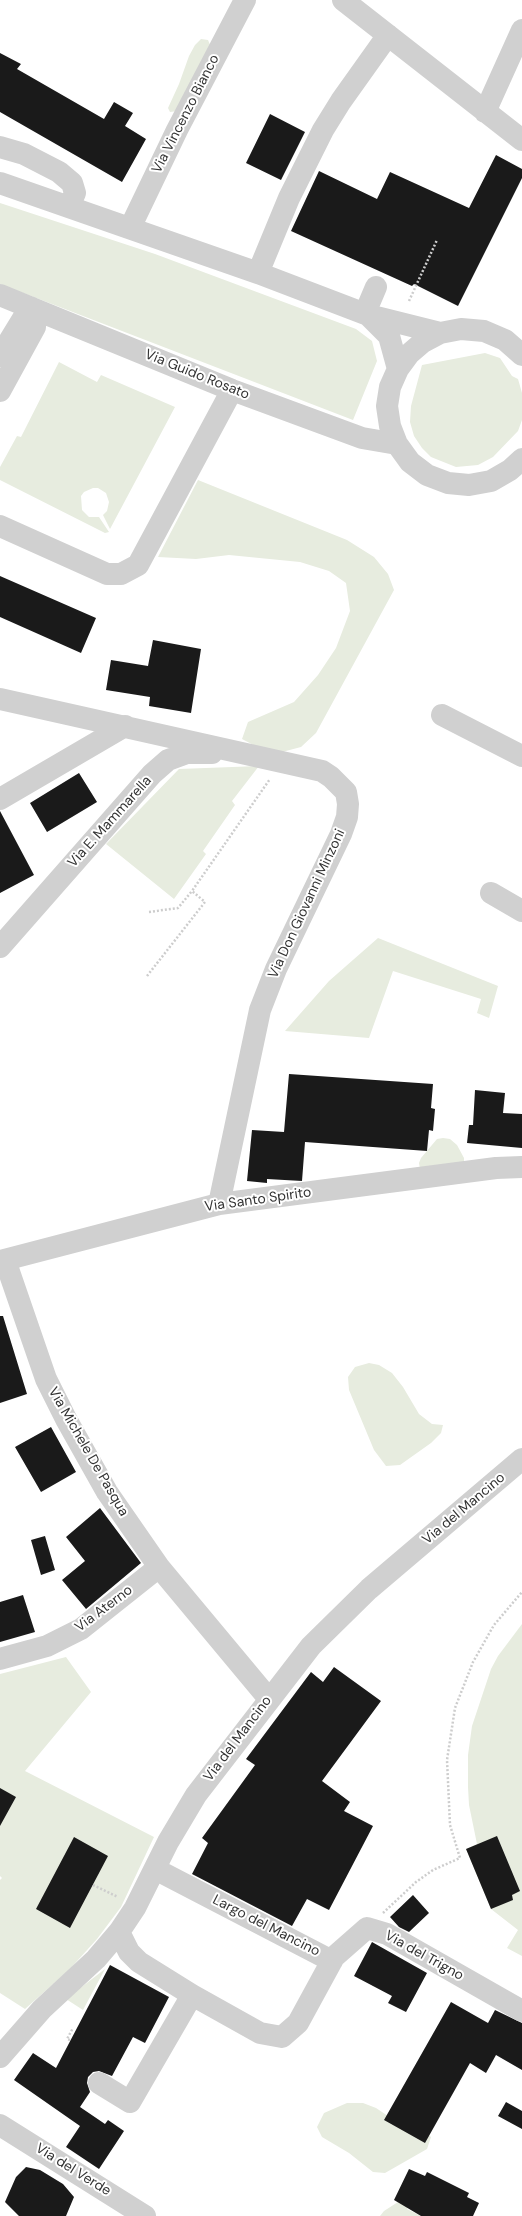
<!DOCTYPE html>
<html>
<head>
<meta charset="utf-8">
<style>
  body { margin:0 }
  canvas { display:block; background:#fff }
</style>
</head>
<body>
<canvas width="522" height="2216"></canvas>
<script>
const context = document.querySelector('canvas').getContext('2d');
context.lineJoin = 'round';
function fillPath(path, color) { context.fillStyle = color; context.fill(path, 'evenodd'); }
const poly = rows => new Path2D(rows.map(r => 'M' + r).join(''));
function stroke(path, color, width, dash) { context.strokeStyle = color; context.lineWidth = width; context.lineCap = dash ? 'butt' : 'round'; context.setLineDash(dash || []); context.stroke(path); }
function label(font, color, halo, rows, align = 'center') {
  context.font = font + ' "DM Sans",sans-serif'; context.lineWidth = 4; context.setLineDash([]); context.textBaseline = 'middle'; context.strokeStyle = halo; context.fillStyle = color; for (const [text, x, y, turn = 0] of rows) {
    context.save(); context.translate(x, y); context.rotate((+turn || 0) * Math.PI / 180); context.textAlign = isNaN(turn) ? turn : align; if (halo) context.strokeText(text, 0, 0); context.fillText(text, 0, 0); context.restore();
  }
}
fillPath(poly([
  [201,39,208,40,211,47,178,111,170,112,168,108,179,84,189,56,195,45],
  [0,203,155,254,356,329,372,341,377,361,353,420,0,284],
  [485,353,500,358,512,376,518,379,522,393,522,420,518,431,493,457,478,465,456,467,431,457,422,448,414,436,410,422,411,406,422,365],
  [59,362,97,382,101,375,175,407,110,529,103,515,107,511,109,502,106,493,98,488,93,488,84,492,81,496,82,510,89,517,99,517,109,532,105,533,0,480,0,467,17,436,21,437],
  [198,480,347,540,374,557,388,574,394,590,316,733,301,747,282,752,263,750,242,739,248,722,294,702,318,675,336,648,350,611,346,583,329,571,300,562,229,555,196,559,158,557],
  [259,766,232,801,235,805,203,851,206,854,174,899,106,844,179,769],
  [378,938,498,986,489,1018,477,1013,481,999,393,971,369,1038,285,1031,329,981],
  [443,1138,450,1139,457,1145,464,1158,464,1163,420,1169,419,1163,421,1158,437,1139],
  [369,1363,379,1365,392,1373,403,1387,419,1414,432,1424,443,1425,441,1433,431,1443,400,1465,386,1466,374,1450,349,1390,348,1377,355,1367],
  [522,1624,522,1956,507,1948,518,1930,491,1909,466,1849,477,1844,469,1805,468,1787,468,1755,472,1726,491,1669,498,1656],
  [66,1657,91,1692,25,1771,154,1837,121,1907,97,1939,69,1970,25,2009,0,1993,0,1880,2,1878,0,1876,0,1674],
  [105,1969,83,2010,66,1999],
  [347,2103,363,2103,376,2108,388,2116,415,2124,431,2137,427,2149,385,2173,373,2172,349,2153,322,2137,317,2127,324,2113],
  [398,2202,408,2207,407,2209,421,2216,380,2216,384,2211]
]), '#e7ecdf');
fillPath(poly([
  [0,53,21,64,17,69,104,119,114,102,133,113,125,126,146,139,122,182,0,112],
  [270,114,305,132,281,180,246,163],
  [496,155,522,169,522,178,458,306,414,284,412,286,291,231,319,171,377,199,390,172,469,208],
  [0,576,96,618,81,653,0,617],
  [153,640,201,649,191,713,149,706,150,697,106,690,111,660,148,666],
  [79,773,97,802,47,832,30,803],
  [0,811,34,875,0,893],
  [289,1074,433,1084,431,1108,435,1109,433,1131,429,1130,427,1151,305,1142,302,1181,267,1179,267,1183,247,1181,252,1130,284,1132],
  [475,1090,505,1093,503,1113,522,1114,522,1148,467,1143,469,1125,473,1125],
  [0,1316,3,1316,27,1394,0,1403],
  [51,1427,76,1472,41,1492,15,1447],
  [100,1508,141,1563,86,1609,62,1580,85,1561,66,1537],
  [45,1536,55,1570,41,1575,31,1540],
  [23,1595,35,1632,0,1642,0,1602],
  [334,1667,381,1701,322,1781,350,1802,344,1811,373,1826,329,1910,307,1899,292,1926,192,1874,208,1843,202,1838,255,1765,246,1759,311,1672,323,1682],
  [0,1788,16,1797,0,1826],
  [497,1836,520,1891,512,1895,513,1900,491,1909,466,1849],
  [74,1837,108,1856,70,1928,36,1909],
  [413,1895,429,1913,409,1932,399,1927,390,1917],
  [372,1942,427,1973,406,2012,388,2003,392,1996,354,1976],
  [110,1965,169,1997,145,2043,133,2037,112,2076,99,2071,93,2072,88,2077,87,2083,90,2092,80,2107,105,2124,108,2120,124,2131,99,2169,66,2147,80,2126,14,2080,33,2053,56,2068],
  [451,2002,488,2023,495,2010,522,2023,522,2070,496,2055,486,2073,470,2063,425,2143,384,2120],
  [506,2102,522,2111,522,2129,498,2116],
  [26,2167,40,2170,63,2184,74,2197,66,2216,19,2216,5,2202,16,2177],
  [409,2169,425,2176,427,2172,469,2193,467,2197,479,2203,473,2216,421,2216,394,2200]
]), '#1a1a1a');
stroke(poly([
  [409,301,437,240],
  [149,912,178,908,192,891],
  [147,976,205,902,192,891,270,779],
  [93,1885,118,1897],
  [383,1913,416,1882,433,1870,460,1858,450,1825,447,1760,455,1708,473,1662,494,1625,522,1592],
  [70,2040,67,2039,73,2028]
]), '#cdcdcd', 2.5, [2, 2]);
stroke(poly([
  [343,0,522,140],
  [485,112,522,30],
  [0,147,24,154,59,172,72,183,75,193,69,207],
  [0,183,258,273,368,315,440,333],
  [130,228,177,130,245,0],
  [258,273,289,198,323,130,341,101,388,35],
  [0,295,232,390,362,438,397,444],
  [365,313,376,287],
  [368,315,389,336,398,369],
  [522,355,505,340,484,331,461,329,440,333,423,342,409,354,398,369,390,387,387,406,390,426,397,444,410,462,427,475,448,483,469,485,491,481,510,470,522,459],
  [0,356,30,307],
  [0,391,35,327],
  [0,526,107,574,121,574,138,565,232,390],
  [0,699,322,771,331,777,346,792,348,804,347,817,341,834,276,969,260,1010,219,1204],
  [442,715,522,756],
  [0,799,125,726],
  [491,893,522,911],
  [0,947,152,774,168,760,187,753,212,753],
  [5,1260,46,1379,66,1419,107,1492,159,1567,269,1699],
  [0,1261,219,1204,496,1168,522,1167],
  [0,1659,47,1646,81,1629,159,1567],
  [155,1869,332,1961],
  [119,1932,129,1952,139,1962,192,1995,260,2033,282,2037,298,2023,334,1957,367,1928,387,1934,522,2011],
  [0,2057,42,2009,96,1959,119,1932,135,1908,168,1842,196,1795,311,1646,369,1589,522,1459],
  [99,2083,130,2102,192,1995],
  [0,2125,145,2216]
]), '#d0d0d0', 22);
label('14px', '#333', '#fff', [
  ["Via Vincenzo Bianco",186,114,-63],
  ["Via Guido Rosato",197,375,22],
  ["Via E. Mammarella",110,822,-48],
  ["Via Don Giovanni Minzoni",307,904,-65],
  ["Via Santo Spirito",258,1200,-8],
  ["Via Michele De Pasqua",88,1452,60],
  ["Via del Mancino",464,1509,-40],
  ["Via Aterno",104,1609,-37],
  ["Via del Mancino",238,1739,-53],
  ["Largo del Mancino",266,1926,27],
  ["Via del Trigno",424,1956,29],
  ["Via del Verde",73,2170,32]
]);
</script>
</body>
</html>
